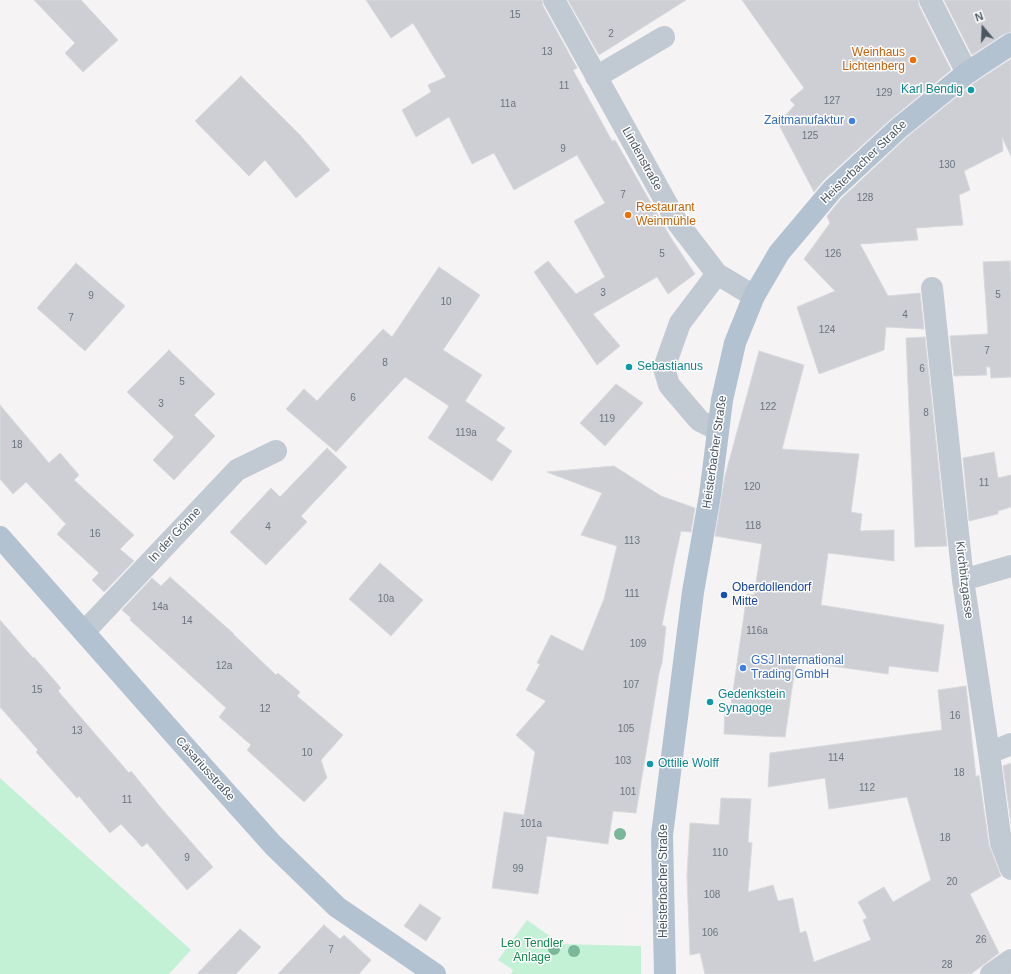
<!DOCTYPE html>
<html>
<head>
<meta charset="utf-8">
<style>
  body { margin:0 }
  #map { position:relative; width:1011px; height:974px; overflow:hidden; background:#f5f3f3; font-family:Helvetica,sans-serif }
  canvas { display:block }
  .north { position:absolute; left:963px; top:8px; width:40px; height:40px; -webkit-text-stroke:3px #fff; paint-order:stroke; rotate:341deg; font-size:11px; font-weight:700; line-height:16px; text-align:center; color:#4a5661 }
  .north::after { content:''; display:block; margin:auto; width:14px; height:18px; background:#4a5661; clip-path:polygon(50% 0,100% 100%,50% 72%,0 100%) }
</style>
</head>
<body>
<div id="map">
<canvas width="1011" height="974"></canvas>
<div class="north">N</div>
</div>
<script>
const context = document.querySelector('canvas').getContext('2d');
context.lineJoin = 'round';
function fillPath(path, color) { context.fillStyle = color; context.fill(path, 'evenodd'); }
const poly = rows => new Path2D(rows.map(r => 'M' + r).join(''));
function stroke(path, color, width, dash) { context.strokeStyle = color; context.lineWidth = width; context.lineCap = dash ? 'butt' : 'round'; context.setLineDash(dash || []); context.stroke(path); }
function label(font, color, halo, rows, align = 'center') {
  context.font = font + ' Helvetica,sans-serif'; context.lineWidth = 3; context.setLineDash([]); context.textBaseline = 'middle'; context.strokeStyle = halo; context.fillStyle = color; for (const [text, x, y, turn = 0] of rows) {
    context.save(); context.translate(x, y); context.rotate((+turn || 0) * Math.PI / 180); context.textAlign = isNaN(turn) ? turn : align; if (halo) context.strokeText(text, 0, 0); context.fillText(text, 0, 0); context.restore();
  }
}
fillPath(poly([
  [0,778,191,950,169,974,0,974],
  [527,920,561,944,641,946,641,974,511,974,513,970,498,960]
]), '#c3f1d5');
const building = poly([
  [34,0,81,0,118,40,83,72,65,53,75,43,34,0],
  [366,0,542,0,543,6,577,68,573,70,590,101,612,141,615,140,671,238,695,274,668,294,657,277,593,314,620,346,597,365,534,272,548,261,576,294,605,277,574,221,605,203,577,155,514,190,494,153,472,164,449,117,416,137,402,110,431,92,428,85,446,77,413,23,391,38,366,0],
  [568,0,686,0,599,55,568,0],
  [742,0,918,0,919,6,951,70,891,119,823,181,814,192,778,123,795,105,790,100,804,88,742,0],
  [944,0,1011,0,1011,32,1004,34,972,55,944,0],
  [1011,59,1011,156,1002,137,1003,151,964,171,970,190,959,195,963,225,916,228,918,240,860,244,888,296,920,293,924,329,886,327,884,350,819,374,797,307,835,291,804,259,830,223,827,216,841,199,907,137,974,83,1011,59],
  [241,76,300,135,330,170,296,198,265,160,249,176,195,121,241,76],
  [1010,261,1011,280,1011,377,991,378,990,367,986,367,987,375,954,376,950,336,988,334,983,262,1010,261],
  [76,263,125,306,85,351,37,308,76,263],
  [439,267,480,295,443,350,482,375,465,401,505,428,496,440,512,451,492,481,428,438,449,406,405,377,336,452,286,409,304,389,317,401,383,329,392,337,439,267],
  [925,337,947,546,915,547,906,338,925,337],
  [169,350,215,394,194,415,215,436,174,480,153,460,174,437,127,392,169,350],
  [759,351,804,365,782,449,859,454,851,512,862,514,860,531,894,530,894,561,828,553,821,605,944,625,938,672,889,666,888,674,796,661,785,737,724,734,725,705,731,705,747,594,754,595,762,544,715,536,725,476,759,351],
  [616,384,643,403,605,446,580,423,616,384],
  [0,405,49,463,60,453,79,475,74,480,134,535,120,549,134,561,104,592,92,580,99,573,57,534,66,524,26,482,13,494,0,479,0,405],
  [327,448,347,467,301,516,307,522,266,565,230,532,271,488,280,497,327,448],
  [994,452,998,478,1011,475,1011,507,998,511,998,514,969,521,963,458,994,452],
  [614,466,661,496,695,508,691,532,681,531,675,558,662,625,666,627,662,663,659,673,636,813,613,811,608,844,547,836,538,894,492,888,504,812,524,815,535,752,516,735,546,701,526,690,540,664,537,663,551,635,583,651,604,599,617,546,581,535,602,493,547,472,614,466],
  [380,563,423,600,391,636,349,599,380,563],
  [170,577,234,634,233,634,276,675,278,673,300,692,297,696,343,735,321,760,327,778,304,802,247,750,251,745,219,717,226,708,130,620,131,618,122,610,152,578,161,586,170,577],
  [0,620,33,658,34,657,61,688,58,691,129,773,131,771,162,809,213,867,187,890,147,843,142,847,121,824,110,833,79,796,77,798,36,752,38,750,0,707,0,620],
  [966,686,976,777,979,775,989,845,1001,876,970,894,999,953,971,974,705,974,700,953,690,955,687,875,690,823,719,825,721,798,751,799,748,842,752,843,748,892,773,885,778,901,793,898,800,933,806,931,814,962,871,940,863,920,867,918,858,902,884,887,893,902,931,880,907,797,829,809,825,778,768,787,770,753,942,730,938,690,966,686],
  [1011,763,1011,823,1003,766,1011,763],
  [420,904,441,918,426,941,404,926,420,904],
  [324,925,340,939,344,935,371,960,359,974,278,974,324,925],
  [240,929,261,947,236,974,197,974,240,929]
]);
fillPath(building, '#cdcfd5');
stroke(building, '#d7d9de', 1);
stroke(poly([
  [554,0,677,222,717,274,754,296],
  [930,0,967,73],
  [596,77,664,37],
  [717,274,680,323,664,368,669,385,698,419,700,421,718,430],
  [932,288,963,580,989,753,1001,843,1011,869],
  [963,580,1011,566],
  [84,632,237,470,276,451],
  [989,753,1011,744],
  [991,974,1011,960]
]), '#c1cad2', 22);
stroke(poly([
  [0,537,188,750,273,845,337,907,435,974],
  [665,974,662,835,693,592,710,495,722,400,735,343,754,296,779,253,832,190,899,128,967,73,1011,44]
]), '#b3c2d1', 22);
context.fillStyle = '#7bb799';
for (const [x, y] of [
  [620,834],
  [554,949],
  [574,951]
]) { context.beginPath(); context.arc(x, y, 6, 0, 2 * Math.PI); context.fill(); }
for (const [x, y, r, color] of [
  [913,60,4,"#e8710a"],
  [971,90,4,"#0f9aa8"],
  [852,121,4,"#3f7fe0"],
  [628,215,4,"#e8710a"],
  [629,367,4,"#0f9aa8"],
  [724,595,4,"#1a4fb4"],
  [743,668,4,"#3f7fe0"],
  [710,702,4,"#0f9aa8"],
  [650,764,4,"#0f9aa8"]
]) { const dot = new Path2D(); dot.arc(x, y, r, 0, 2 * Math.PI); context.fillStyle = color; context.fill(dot); stroke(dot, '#fff', 1.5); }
label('10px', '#6b747e', null, [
  ["15",515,15],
  ["2",611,34],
  ["13",547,52],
  ["11",564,86],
  ["129",884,93],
  ["127",832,101],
  ["11a",508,104],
  ["125",810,136],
  ["9",563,149],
  ["130",947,165],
  ["7",623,195],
  ["128",865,198],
  ["5",662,254],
  ["126",833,254],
  ["3",603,293],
  ["5",998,295],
  ["9",91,296],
  ["10",446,302],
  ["4",905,315],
  ["7",71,318],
  ["124",827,330],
  ["7",987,351],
  ["8",385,363],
  ["6",922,369],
  ["5",182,382],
  ["6",353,398],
  ["3",161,404],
  ["122",768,407],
  ["8",926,413],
  ["119",607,419],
  ["119a",466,433],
  ["18",17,445],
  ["11",984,483],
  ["120",752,487],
  ["118",753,526],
  ["4",268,527],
  ["16",95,534],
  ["113",632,541],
  ["111",632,594],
  ["10a",386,599],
  ["14a",160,607],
  ["14",187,621],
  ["116a",757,631],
  ["109",638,644],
  ["12a",224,666],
  ["107",631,685],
  ["15",37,690],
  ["12",265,709],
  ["16",955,716],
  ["105",626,729],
  ["13",77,731],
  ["10",307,753],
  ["114",836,758],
  ["103",623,761],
  ["18",959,773],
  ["112",867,788],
  ["101",628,792],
  ["11",127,800],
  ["101a",531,824],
  ["18",945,838],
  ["110",720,853],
  ["9",187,858],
  ["99",518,869],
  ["20",952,882],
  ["108",712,895],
  ["106",710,933],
  ["26",981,940],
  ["7",331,950],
  ["28",947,965]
]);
label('12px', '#c56008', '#fff', [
  ["Weinhaus",905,53],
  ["Lichtenberg",905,67],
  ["Restaurant",636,208,"left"],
  ["Weinmühle",636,222,"left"]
], 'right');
label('12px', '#0d838f', '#fff', [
  ["Karl Bendig",963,90,"right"],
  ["Sebastianus",637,367],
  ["Gedenkstein",718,695],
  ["Synagoge",718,709],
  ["Ottilie Wolff",658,764]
], 'left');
label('12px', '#366cbe', '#fff', [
  ["Zaitmanufaktur",844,121],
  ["GSJ International",751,661,"left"],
  ["Trading GmbH",751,675,"left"]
], 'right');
label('12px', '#4a5661', '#fff', [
  ["Lindenstraße",642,159,61],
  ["Heisterbacher Straße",864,162,-44],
  ["Heisterbacher Straße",715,452,-82],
  ["In der Gönne",175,535,-47],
  ["Kirchbitzgasse",964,580,83],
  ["Cäsariusstraße",205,769,48],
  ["Heisterbacher Straße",664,881,-90]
]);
label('12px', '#164399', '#fff', [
  ["Oberdollendorf",732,588],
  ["Mitte",732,602]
], 'left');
label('12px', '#17864f', '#fff', [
  ["Leo Tendler",532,944],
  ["Anlage",532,958]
]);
</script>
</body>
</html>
